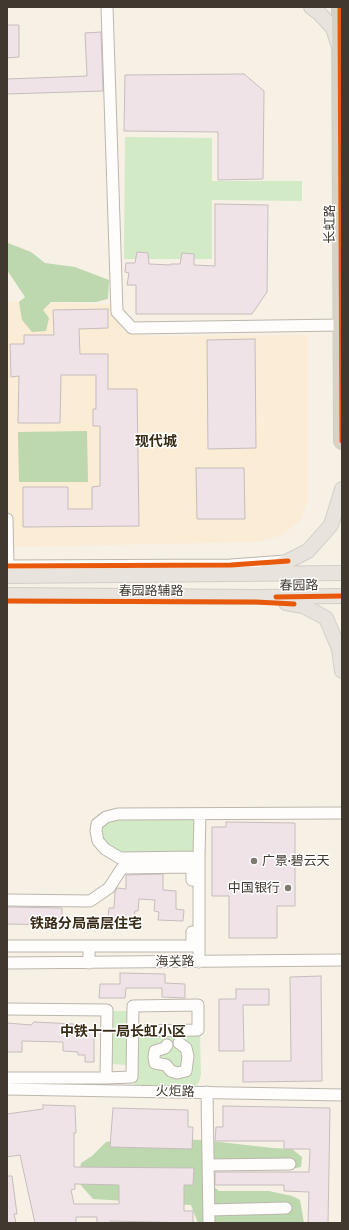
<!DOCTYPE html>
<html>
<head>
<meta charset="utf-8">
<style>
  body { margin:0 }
  #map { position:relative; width:349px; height:1230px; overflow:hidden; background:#f7f0e5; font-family:"Space Grotesk",sans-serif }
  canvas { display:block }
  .frame { position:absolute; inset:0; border:8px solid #40392f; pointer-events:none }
</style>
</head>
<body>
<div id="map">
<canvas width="349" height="1230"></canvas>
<div class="frame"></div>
</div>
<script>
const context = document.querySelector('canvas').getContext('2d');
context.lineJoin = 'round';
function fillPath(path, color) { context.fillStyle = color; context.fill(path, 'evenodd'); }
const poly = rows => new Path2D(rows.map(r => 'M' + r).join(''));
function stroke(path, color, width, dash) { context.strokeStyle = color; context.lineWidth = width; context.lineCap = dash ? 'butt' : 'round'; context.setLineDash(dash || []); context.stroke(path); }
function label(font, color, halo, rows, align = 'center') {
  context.font = font + ' "Space Grotesk","Noto Sans SC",sans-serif'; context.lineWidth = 3; context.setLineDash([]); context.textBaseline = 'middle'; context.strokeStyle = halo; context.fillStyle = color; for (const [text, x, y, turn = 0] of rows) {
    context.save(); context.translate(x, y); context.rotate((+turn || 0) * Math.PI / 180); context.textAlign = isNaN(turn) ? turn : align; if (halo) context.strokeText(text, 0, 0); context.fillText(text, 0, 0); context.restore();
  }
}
fillPath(poly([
  [7,302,111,304,115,319,125,332,151,336,308,335,308,500,301,520,282,535,257,542,7,547]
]), '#fbecd5');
fillPath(poly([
  [125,137,212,138,212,181,302,181,302,201,212,200,212,259,124,259],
  [200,814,199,857,120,858,105,849,97,824,106,817],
  [111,1011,129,1011,128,1065,110,1064],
  [137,1033,200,1034,201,1075,199,1082,195,1087,135,1086]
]), '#d2eac5');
fillPath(poly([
  [8,243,31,252,45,263,75,267,109,280,108,299,96,302,51,302,43,310,49,318,46,331,32,332,22,320,19,302,25,297,7,270],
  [87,431,88,482,19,482,18,432],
  [134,1137,201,1140,273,1148,292,1149,302,1157,301,1167,296,1168,218,1167,213,1169,214,1187,219,1191,269,1191,292,1196,300,1200,304,1223,198,1223,191,1205,93,1199,78,1182,81,1163,92,1156,106,1142]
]), '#bdd7af');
const building = poly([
  [7,25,19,25,19,57,7,58,7,25],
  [101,32,103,91,7,94,7,79,87,76,85,33,101,32],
  [244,74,264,91,263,179,218,180,218,132,124,131,125,75,244,74],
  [215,204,268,205,267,292,252,314,136,314,136,285,127,285,129,273,125,272,126,263,135,263,137,252,148,253,149,264,171,265,171,264,180,264,182,253,194,254,194,265,215,266,215,204],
  [108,309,108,328,79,329,80,354,108,354,108,389,137,389,139,526,23,527,23,487,68,487,68,509,92,509,92,487,100,486,100,426,93,426,93,409,96,409,96,375,61,375,60,423,18,423,19,376,11,377,10,344,24,344,24,335,54,335,53,310,108,309],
  [255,339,256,448,208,449,207,340,255,339],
  [196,468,244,468,245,519,197,519,196,468],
  [226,822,295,823,295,906,277,906,277,938,229,938,229,896,212,896,212,827,226,827,226,822],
  [163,874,163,890,176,891,176,909,184,910,183,921,158,920,159,912,154,911,155,900,139,899,138,911,135,911,134,920,108,919,109,908,114,908,115,892,117,888,126,889,126,875,163,874],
  [7,907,62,908,62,920,60,920,60,925,7,924,7,907],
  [120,973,165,974,165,983,185,984,185,998,162,997,162,988,126,988,125,998,99,998,100,984,120,984,120,973],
  [321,976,322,1081,243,1082,243,1061,291,1061,290,977,321,976],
  [236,989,269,989,269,1005,243,1005,244,1051,219,1051,219,999,236,999,236,989],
  [34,1022,74,1024,74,1027,80,1027,80,1031,94,1031,94,1062,85,1062,85,1055,78,1055,78,1052,63,1051,63,1042,22,1041,22,1052,7,1052,7,1023,31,1025,34,1022],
  [43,1105,75,1106,76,1133,74,1133,74,1167,194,1168,193,1185,184,1185,184,1211,193,1211,193,1223,110,1221,110,1223,97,1223,97,1217,76,1217,76,1223,35,1223,20,1155,7,1157,7,1114,43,1109,43,1105],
  [75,1184,119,1185,119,1204,74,1204,71,1190,75,1189,75,1184],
  [223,1106,330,1108,328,1223,308,1223,309,1192,284,1191,284,1185,215,1185,215,1172,309,1172,310,1149,284,1149,284,1141,215,1141,216,1127,223,1127,223,1106],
  [113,1108,188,1110,188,1127,193,1127,192,1149,110,1147,113,1108],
  [7,1176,12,1176,17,1214,14,1214,16,1223,7,1223,7,1176]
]);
fillPath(building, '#f0e3e7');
stroke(building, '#c5bdbc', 1);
const minor = poly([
  [107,7,117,312,132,328,341,325],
  [7,519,8,566],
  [7,566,231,565,286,561],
  [199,857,200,814],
  [7,900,90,901,109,888,122,868,192,867,192,880],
  [7,946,89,946],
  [199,962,199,857,120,858,105,849,98,841,96,831,97,824,106,817,118,814,342,813],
  [7,963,342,960],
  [89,963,89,946,192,946,192,932],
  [7,1009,107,1010,106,1078,7,1078],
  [167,1045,165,1048,155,1051,154,1057,155,1063,166,1065,171,1071,177,1073,186,1071,188,1056,186,1048,179,1043],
  [106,1078,132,1077,133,1006,198,1005,198,1030,133,1031],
  [7,1089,342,1095],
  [207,1092,209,1223],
  [208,1165,290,1164],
  [209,1210,286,1208]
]);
const major = poly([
  [311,7,320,14,333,28,338,44],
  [264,573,308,551,331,525,342,489],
  [7,576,342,573],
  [7,595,256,597,342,596],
  [286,603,303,606,326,618,339,649,342,671]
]);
const highway = poly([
  [340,7,342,441]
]);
stroke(minor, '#bcb6ad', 13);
stroke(major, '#d2cec8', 16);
stroke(highway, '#d2cec8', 18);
stroke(minor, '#fefdfb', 11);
stroke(major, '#e8e3dc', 14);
stroke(highway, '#d8d1c6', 16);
stroke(poly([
  [340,7,342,441],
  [7,566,231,565,288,561],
  [276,597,342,596],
  [7,601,256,602,294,604]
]), '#e8590c', 5);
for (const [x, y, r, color] of [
  [254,861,4,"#80796f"],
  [288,888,4,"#80796f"]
]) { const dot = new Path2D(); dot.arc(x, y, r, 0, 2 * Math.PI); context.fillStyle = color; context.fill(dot); stroke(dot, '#fff', 1.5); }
label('13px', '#40392f', '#fff', [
  ["长虹路",330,224,-90],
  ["春园路",299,586,-1],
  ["春园路辅路",151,591],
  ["海关路",175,962,-1],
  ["火炬路",175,1092,1]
]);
label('13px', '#40392f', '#fff', [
  ["广景·碧云天",262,861],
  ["中国银行",280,888,"right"]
], 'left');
label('bold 14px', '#382b16', '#fff', [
  ["现代城",156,442],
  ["铁路分局高层住宅",86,924],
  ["中铁十一局长虹小区",123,1032]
]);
</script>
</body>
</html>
